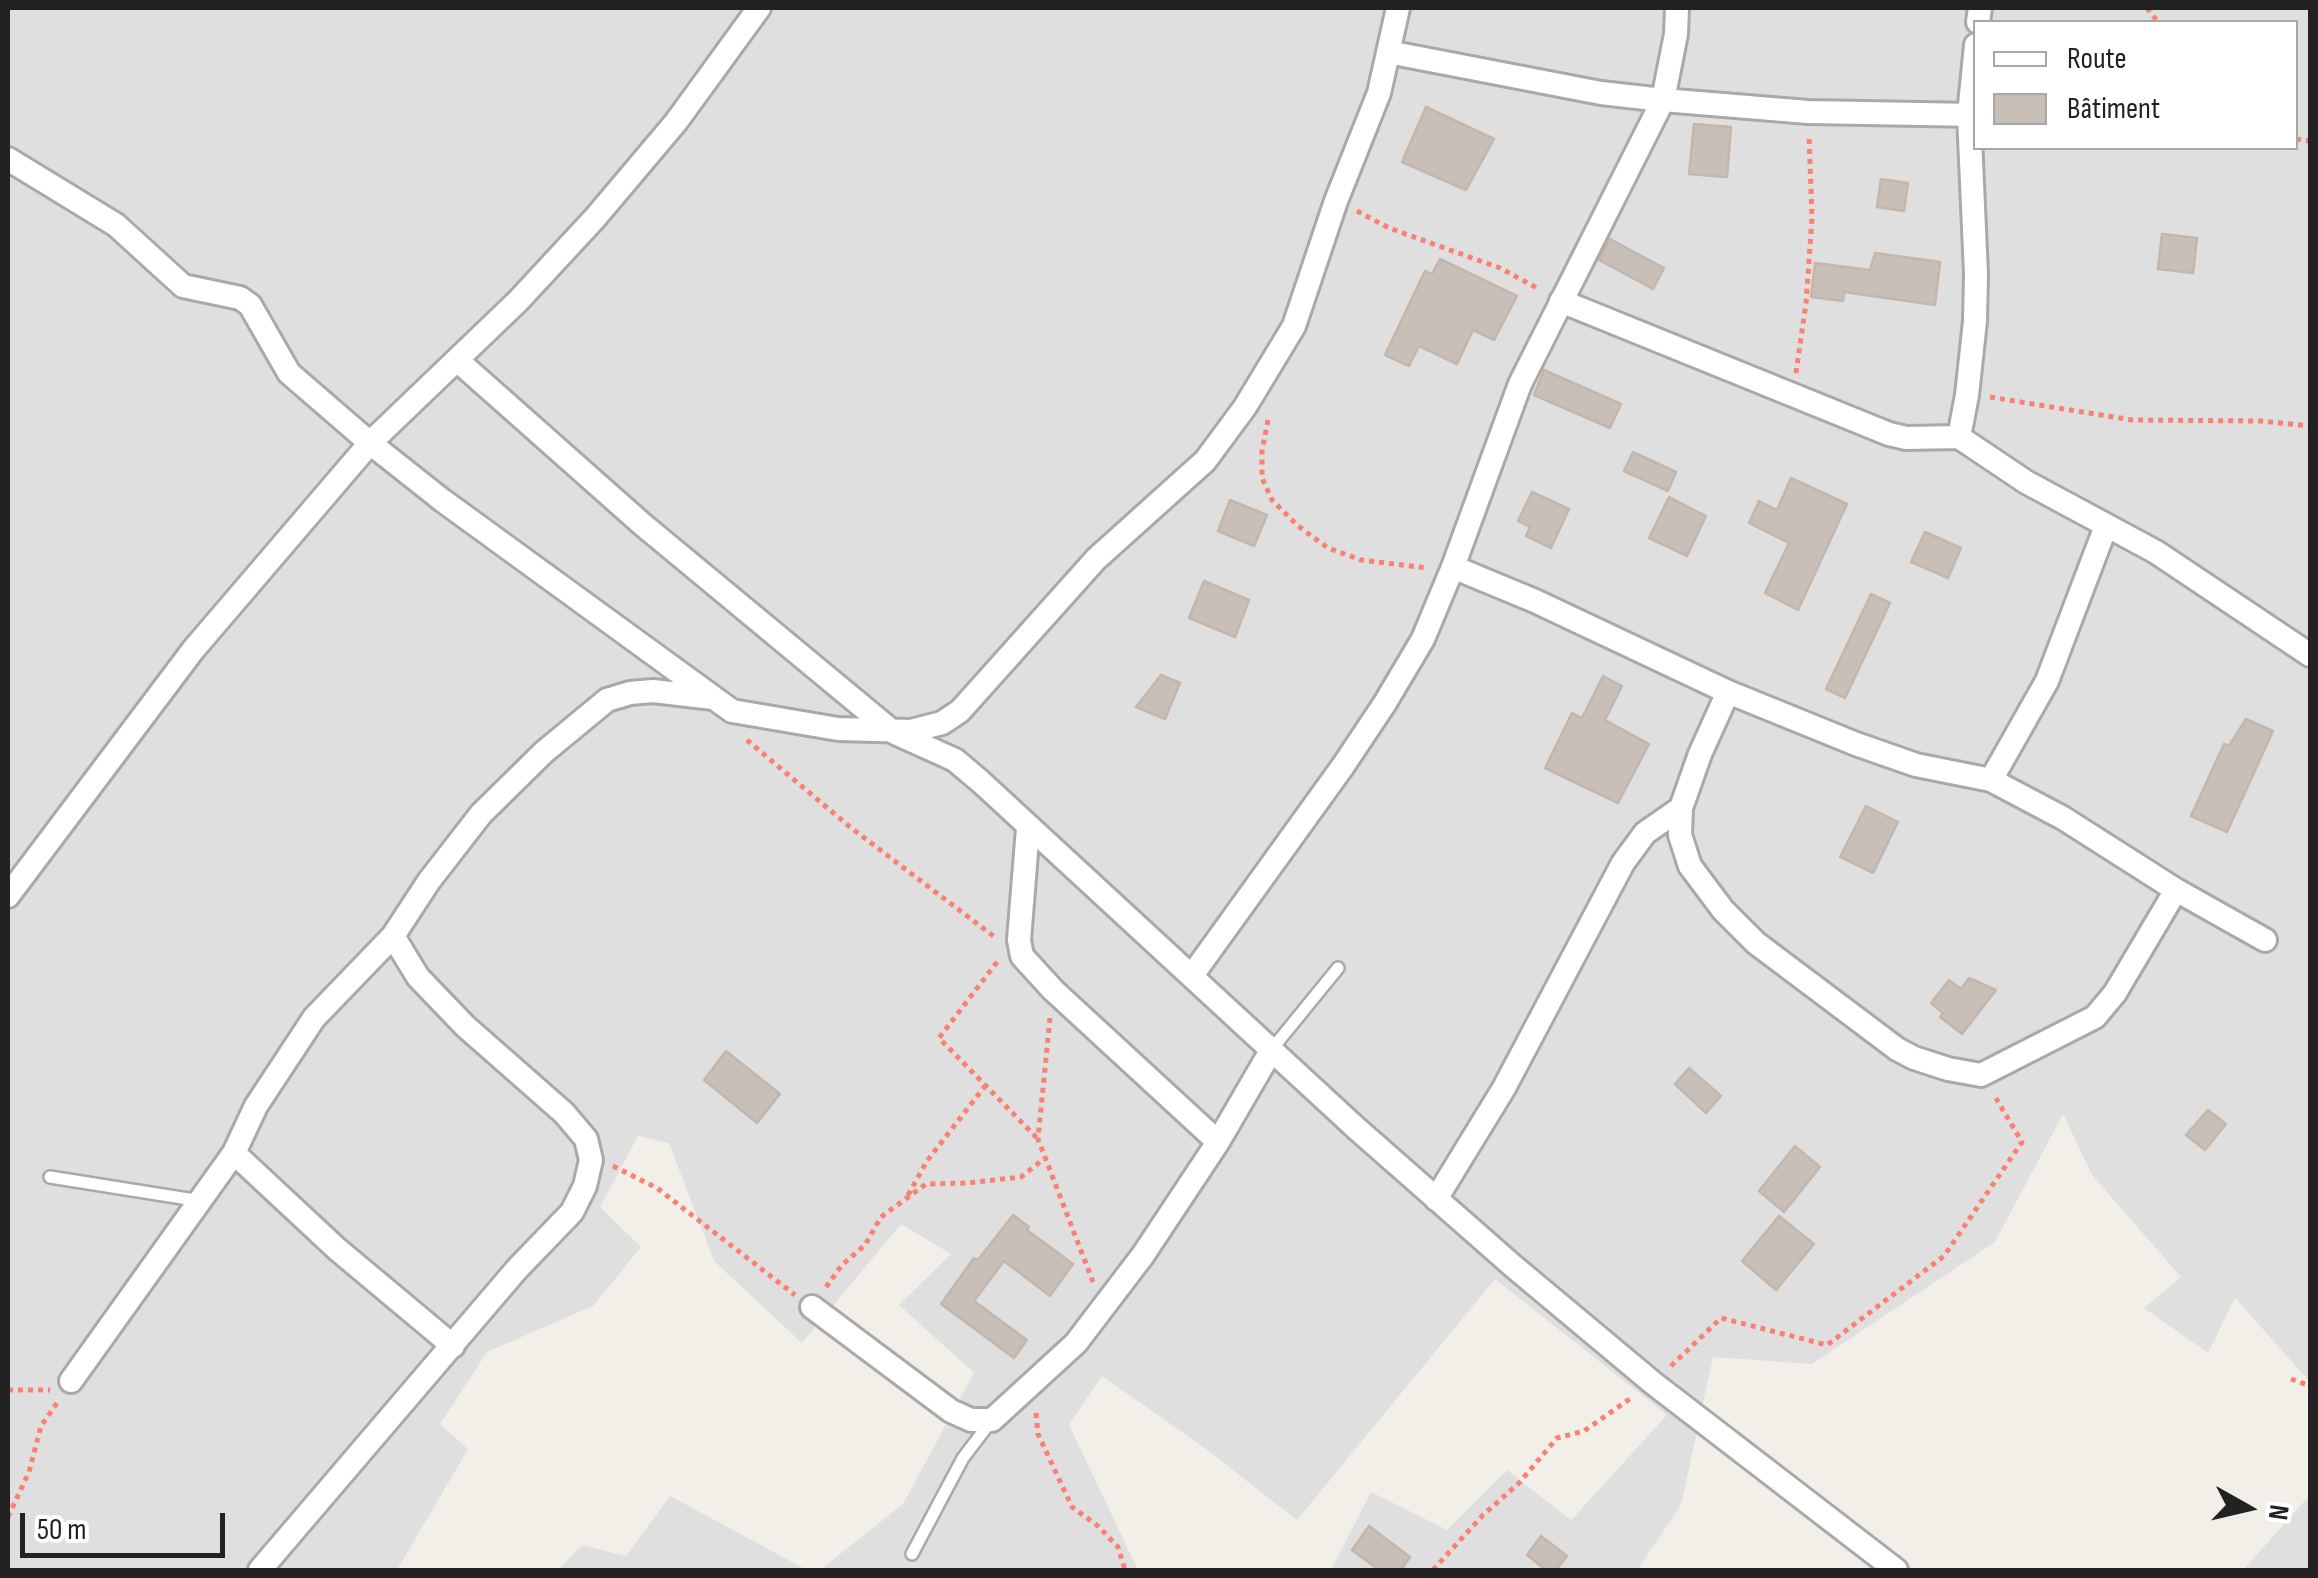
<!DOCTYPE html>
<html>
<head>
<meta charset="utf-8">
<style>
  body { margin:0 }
  #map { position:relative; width:2318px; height:1578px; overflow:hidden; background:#f2efe9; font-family:"Sofia Sans Condensed",sans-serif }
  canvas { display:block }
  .frame { position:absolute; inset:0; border:10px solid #222; pointer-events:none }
  .legend { position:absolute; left:1973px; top:20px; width:325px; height:130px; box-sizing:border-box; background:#fff; border:2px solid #a7a7a7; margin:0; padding:12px 18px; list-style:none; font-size:30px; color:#222 }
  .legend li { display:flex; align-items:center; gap:20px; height:50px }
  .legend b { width:50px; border:2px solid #a7a7a7 }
  .north { position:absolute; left:2198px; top:1458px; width:100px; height:100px; -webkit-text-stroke:8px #fff; paint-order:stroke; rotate:98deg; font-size:28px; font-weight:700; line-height:40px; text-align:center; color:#222 }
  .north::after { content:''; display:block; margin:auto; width:35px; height:45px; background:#222; clip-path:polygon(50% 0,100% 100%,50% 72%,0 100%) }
  .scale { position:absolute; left:20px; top:1513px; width:205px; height:45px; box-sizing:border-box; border:5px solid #222; border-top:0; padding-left:12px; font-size:30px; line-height:35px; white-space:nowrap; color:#222; -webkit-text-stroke:8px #fff; paint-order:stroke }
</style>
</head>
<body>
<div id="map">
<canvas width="2318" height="1578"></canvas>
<div class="frame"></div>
<ul class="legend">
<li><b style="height:12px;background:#fff"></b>Route</li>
<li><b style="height:28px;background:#c7bfb8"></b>Bâtiment</li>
</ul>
<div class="north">N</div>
<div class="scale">50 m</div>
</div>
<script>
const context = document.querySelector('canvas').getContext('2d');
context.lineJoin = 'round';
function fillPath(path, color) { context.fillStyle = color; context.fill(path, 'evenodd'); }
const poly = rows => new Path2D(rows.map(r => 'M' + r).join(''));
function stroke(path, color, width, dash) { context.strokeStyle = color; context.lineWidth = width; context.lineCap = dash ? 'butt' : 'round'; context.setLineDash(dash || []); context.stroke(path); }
fillPath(poly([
  [8,8,2310,8,2310,1382,2235,1298,2208,1353,2144,1308,2181,1277,2092,1175,2063,1114,1995,1242,1812,1364,1713,1357,1681,1505,1637,1570,1331,1570,1371,1492,1447,1530,1507,1470,1571,1520,1667,1415,1495,1279,1297,1520,1202,1446,1102,1376,1069,1425,1138,1570,820,1570,903,1504,974,1373,899,1305,951,1254,901,1224,802,1343,714,1261,669,1143,638,1136,600,1207,641,1247,593,1306,487,1352,440,1424,468,1449,397,1570,8,1570],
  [1976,22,2296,22,2296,148,1976,148],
  [2310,1495,2310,1570,2243,1570],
  [670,1496,807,1570,558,1570,582,1545,626,1556]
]), '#e0dfdf');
const building = poly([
  [1426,107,1494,139,1466,190,1402,162,1426,107],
  [1694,124,1731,127,1727,177,1689,174,1694,124],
  [1881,179,1908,183,1904,211,1877,207,1881,179],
  [2162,234,2197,238,2193,273,2158,269,2162,234],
  [1610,239,1664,268,1653,289,1599,260,1610,239],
  [1875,253,1940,262,1935,305,1844,292,1843,301,1811,297,1815,263,1870,270,1875,253],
  [1440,259,1517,296,1494,340,1473,330,1457,364,1419,346,1409,366,1385,355,1425,271,1432,274,1440,259],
  [1544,370,1621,404,1610,428,1534,395,1544,370],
  [1633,452,1676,472,1668,491,1624,471,1633,452],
  [1791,478,1847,504,1798,610,1765,593,1789,543,1749,523,1759,501,1777,510,1791,478],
  [1532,492,1569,509,1551,548,1526,536,1530,527,1518,521,1532,492],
  [1669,497,1706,516,1687,556,1649,538,1669,497],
  [1230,500,1267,515,1254,546,1218,531,1230,500],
  [1925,532,1961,548,1948,578,1911,562,1925,532],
  [1204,581,1249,600,1235,637,1189,618,1204,581],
  [1871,594,1890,603,1845,698,1826,689,1871,594],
  [1161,675,1180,683,1165,719,1136,707,1161,675],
  [1603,676,1622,686,1605,720,1649,744,1618,803,1545,768,1572,713,1582,718,1603,676],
  [2246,719,2273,731,2227,832,2191,816,2224,744,2229,746,2246,719],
  [1866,806,1898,822,1873,873,1840,857,1866,806],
  [1969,978,1996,990,1962,1034,1940,1017,1943,1013,1931,1003,1949,980,1961,989,1969,978],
  [726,1051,780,1094,757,1123,704,1080,726,1051],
  [1689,1068,1721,1096,1706,1113,1675,1084,1689,1068],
  [2208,1110,2226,1124,2205,1150,2186,1135,2208,1110],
  [1795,1146,1820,1167,1784,1212,1759,1191,1795,1146],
  [1013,1215,1029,1227,1027,1230,1073,1264,1050,1296,1004,1261,974,1301,1027,1340,1014,1358,941,1304,974,1258,978,1260,1013,1215],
  [1779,1216,1814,1244,1776,1290,1742,1261,1779,1216],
  [1369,1526,1410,1557,1401,1570,1379,1570,1352,1550,1369,1526],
  [1541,1536,1567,1556,1556,1570,1546,1570,1527,1555,1541,1536]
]);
fillPath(building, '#c7bfb8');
stroke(building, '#c4b6ab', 2.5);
const service = poly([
  [1272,1049,1338,968],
  [50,1177,201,1201],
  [912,1554,963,1458,992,1420]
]);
const minor = poly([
  [1978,22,1980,8],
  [1388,52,1601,93,1663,100,1808,112,1976,115],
  [8,159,116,225,183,286,240,298,250,305,289,373,370,443,442,500,732,711,838,729,911,731,942,723,960,711,1096,559,1205,461,1245,407,1294,326,1336,201,1379,93,1398,8],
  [1561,301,1889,434,1906,438,1959,437,2026,482,2156,552,2310,655],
  [457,360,642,524,893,732,955,760,981,782,1356,1128,1513,1266,1653,1383,1896,1570],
  [1959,437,1967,395,1975,321,1976,274,1969,115,1976,45],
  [1453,567,1535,601,1728,692,1856,744,1916,765,1991,780,2063,818,2176,890,2265,940],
  [1728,692,1700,754,1681,808,1680,835,1690,866,1723,910,1756,943,1897,1049,1914,1058,1948,1069,1981,1075,2095,1017,2115,993,2176,890],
  [1991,780,2047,681,2106,526],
  [1028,828,1019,940,1022,956,1053,990,1218,1142],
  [8,896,193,650,370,443,518,301,595,218,676,122,759,8],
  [1193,974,1343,766,1385,703,1423,639,1453,567,1520,384,1663,100,1676,34,1677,8],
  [234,1153,337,1249,453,1346],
  [1436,1199,1504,1088,1623,863,1645,833,1681,808],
  [812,1307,951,1411,971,1420,992,1420,1076,1343,1143,1255,1218,1142,1272,1049],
  [71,1381,234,1153,256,1106,314,1018,393,936,429,881,481,814,544,752,607,700,630,693,653,691,713,698],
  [260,1570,517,1269,572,1212,585,1186,591,1160,586,1139,564,1113,465,1026,418,977,393,936]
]);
stroke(service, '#a9a9a9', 16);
stroke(minor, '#a9a9a9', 28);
stroke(poly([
  [2147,8,2158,22],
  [2296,139,2310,141],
  [1357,211,1389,228,1500,268,1539,289],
  [1796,373,1806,303,1812,218,1809,135],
  [1990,397,2132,420,2261,421,2310,426],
  [1268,420,1262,451,1262,478,1272,500,1298,526,1328,548,1361,560,1427,568],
  [747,740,850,827,996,938],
  [997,962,939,1038,1038,1139],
  [1050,1018,1038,1139,1093,1282],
  [613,1166,657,1188,795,1295],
  [908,1195,927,1161,985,1086],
  [826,1287,842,1265,865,1245,881,1217,926,1184,967,1183,1021,1177,1045,1158],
  [1671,1366,1721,1318,1827,1345,1944,1256,2022,1142,1994,1095],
  [2291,1379,2310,1386],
  [8,1390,50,1390],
  [1036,1413,1038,1434,1072,1507,1098,1526,1118,1547,1125,1570],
  [8,1517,29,1472,41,1426,59,1400],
  [1433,1570,1483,1515,1519,1483,1557,1438,1584,1431,1631,1398]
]), '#fa8072', 5, [5, 5]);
stroke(service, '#fff', 11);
stroke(minor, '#fff', 22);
</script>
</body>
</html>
